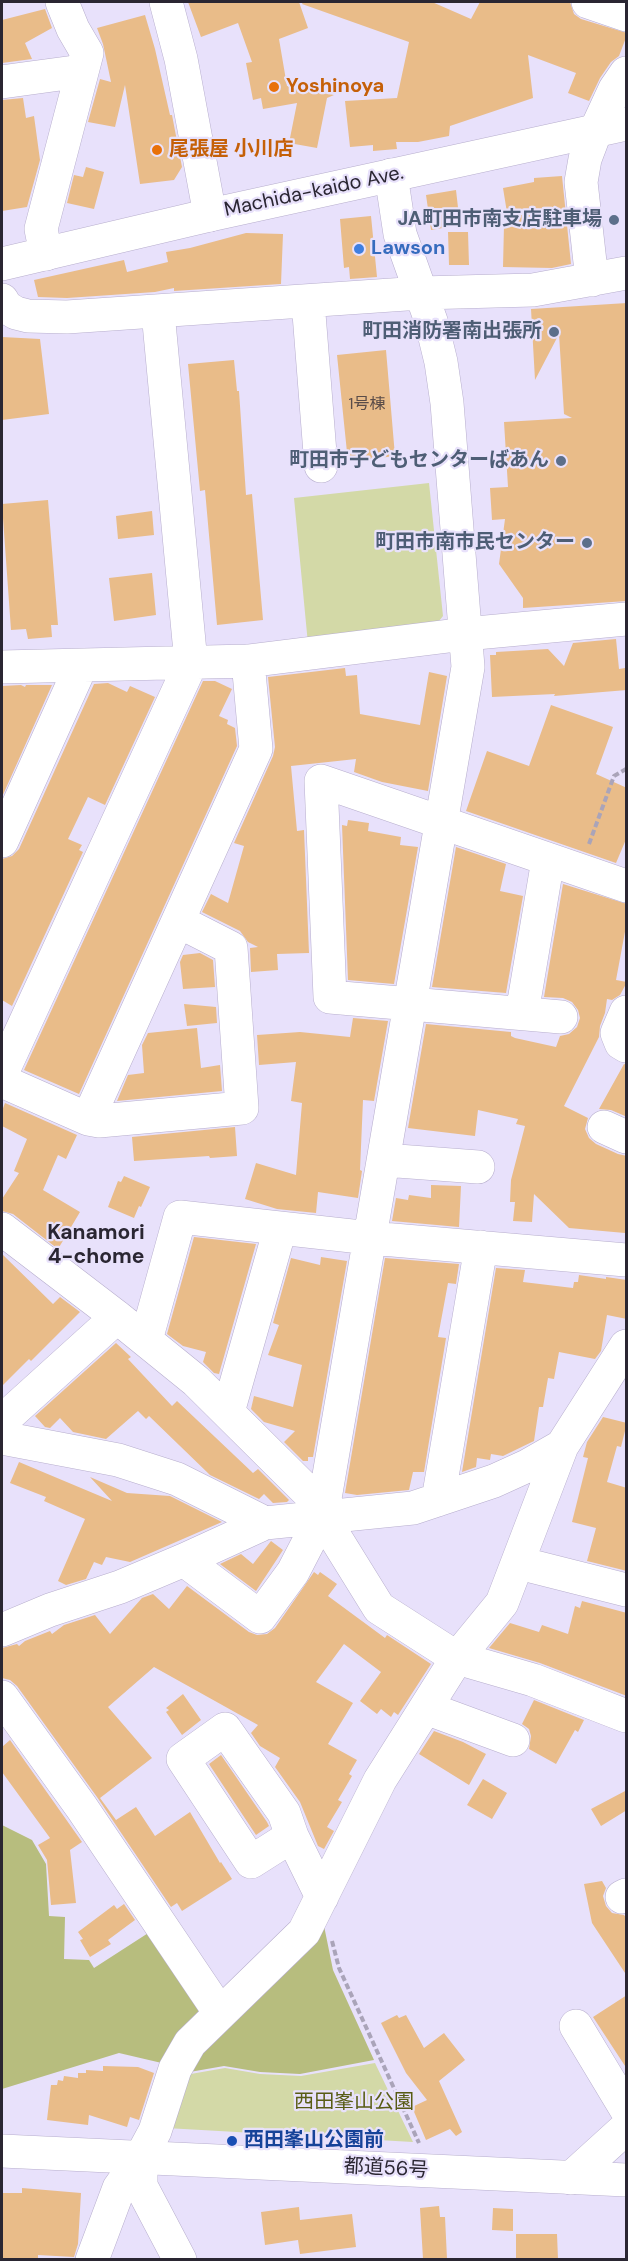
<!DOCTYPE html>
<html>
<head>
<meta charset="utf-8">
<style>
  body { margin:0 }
  #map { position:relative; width:628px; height:2261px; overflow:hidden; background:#e8e1fb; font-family:"DM Sans",sans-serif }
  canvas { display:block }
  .frame { position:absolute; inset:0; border:3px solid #2a2632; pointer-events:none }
</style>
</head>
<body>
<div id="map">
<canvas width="628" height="2261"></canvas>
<div class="frame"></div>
</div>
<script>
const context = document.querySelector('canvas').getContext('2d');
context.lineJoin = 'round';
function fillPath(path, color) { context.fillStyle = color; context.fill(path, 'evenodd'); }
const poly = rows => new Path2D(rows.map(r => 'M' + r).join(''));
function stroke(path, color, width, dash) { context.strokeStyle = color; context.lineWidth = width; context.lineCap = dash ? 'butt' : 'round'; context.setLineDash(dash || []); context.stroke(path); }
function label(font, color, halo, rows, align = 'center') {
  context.font = font + ' "DM Sans","Noto Sans JP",sans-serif'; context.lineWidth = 4.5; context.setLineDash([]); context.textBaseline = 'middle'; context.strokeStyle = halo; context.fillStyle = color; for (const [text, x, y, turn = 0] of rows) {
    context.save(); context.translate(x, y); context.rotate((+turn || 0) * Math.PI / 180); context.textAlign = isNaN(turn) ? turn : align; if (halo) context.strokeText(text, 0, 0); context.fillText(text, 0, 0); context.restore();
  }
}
fillPath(poly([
  [429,483,443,616,432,630,308,644,294,498],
  [375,2063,413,2142,166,2128,185,2075,225,2068,260,2074,301,2076]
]), '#d3d9a7');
fillPath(poly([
  [2,1825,32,1840,46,1864,49,1916,65,1917,64,1959,89,1960,94,1968,156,1928,211,2008,166,2064,119,2053,2,2089],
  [322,1916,333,1970,374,2060,300,2074,260,2072,224,2066,184,2073]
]), '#b7bd7e');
fillPath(poly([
  [188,2,299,2,308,28,279,39,287,86,334,95,327,98,317,148,289,143,297,103,263,109,261,98,253,100,246,63,252,62,238,23,201,37],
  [303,2,432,2,471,19,480,2,570,2,574,14,581,19,627,33,627,35,619,56,611,62,600,78,589,101,568,93,576,73,528,55,533,98,450,126,449,136,418,142,396,142,397,149,373,151,373,145,350,147,345,101,397,98,409,42,302,4],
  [45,9,52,28,25,43,32,59,2,63,2,20],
  [145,15,155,49,170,115,172,115,182,167,174,180,140,184,125,85,115,127,88,122,100,79,111,82,103,44,97,28],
  [23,98,26,118,34,116,40,160,27,207,2,211,2,100],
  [86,167,104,172,94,209,67,203,74,175,83,177],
  [562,176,571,264,552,268,503,267,504,225,509,225,503,188,534,182,534,178],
  [456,190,460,225,431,230,426,195],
  [371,216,377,277,350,279,349,267,344,268,340,219],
  [448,232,468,232,469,265,449,265],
  [246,233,283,234,281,284,174,291,174,288,155,292,67,298,38,297,34,280,124,260,127,272,168,262,166,252,190,248],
  [627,303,627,601,523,608,523,598,499,564,505,519,492,520,490,488,508,487,504,422,572,418,564,414,559,334,535,380,531,309],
  [2,337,40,339,49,414,2,420],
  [386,350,395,456,348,462,337,355],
  [234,360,237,391,239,391,246,495,252,494,263,620,217,625,205,490,200,491,188,364],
  [48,500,58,625,51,625,52,637,28,639,26,629,11,630,2,504],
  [152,511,154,535,118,539,116,516],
  [152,573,156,615,114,621,109,578],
  [616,639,619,669,625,668,627,690,554,696,555,694,492,697,490,655,496,655,496,652,548,649,564,666,573,643],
  [345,668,346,676,357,675,360,714,420,725,429,672,447,676,428,791,382,782,354,772,356,759,291,766,297,831,304,830,309,953,277,954,278,970,251,972,250,948,258,947,248,942,240,931,202,912,211,894,228,903,244,846,234,843,273,756,275,747,268,677],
  [203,681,215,681,232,689,219,716,228,720,227,724,235,728,237,746,79,1094,24,1070],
  [108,683,127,692,130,686,155,697,105,805,88,797,68,839,82,845,79,850,83,852,12,1006,2,1000,2,859,12,856,19,849,94,684],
  [21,685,25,687,26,685,52,685,2,797,2,686],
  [551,705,613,727,596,774,627,788,627,837,616,863,466,811,487,751,529,766],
  [348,820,369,823,368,831,401,837,400,845,418,847,394,984,348,980,342,825,347,826],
  [456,847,506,864,500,891,523,896,506,993,432,987],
  [563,884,627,904,627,921,616,980,627,982,620,995,612,1000,607,999,605,1013,600,1026,599,1037,564,1106,588,1118,585,1129,589,1138,596,1144,618,1154,627,1156,625,1233,569,1228,534,1194,532,1222,513,1221,515,1202,510,1202,511,1180,525,1126,516,1124,518,1119,478,1110,475,1136,408,1128,426,1024,511,1032,511,1036,515,1038,556,1047,560,1036,569,1034,577,1027,580,1018,578,1010,572,1002,563,998,544,997],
  [200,953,213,960,215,987,183,989,180,962,183,955],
  [184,1004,216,1007,217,1023,187,1026],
  [353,1018,388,1021,374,1101,363,1100,360,1170,362,1171,358,1198,318,1192,316,1213,277,1209,245,1199,256,1163,296,1175,302,1103,291,1101,296,1062,259,1065,257,1035,300,1032,350,1037],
  [197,1028,201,1068,220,1065,222,1091,117,1101,128,1075,144,1073,142,1045,148,1033],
  [624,1064,627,1065,627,1112,625,1116,611,1110,599,1109],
  [5,1103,77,1135,66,1159,58,1155,43,1190,80,1212,58,1249,13,1214,2,1211,2,1199,19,1173,14,1171,27,1139,2,1126,2,1111],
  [235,1127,237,1156,210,1158,209,1156,134,1161,132,1137],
  [124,1176,150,1187,141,1207,139,1206,134,1218,108,1207,118,1181,121,1182],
  [431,1185,461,1186,459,1227,392,1221,396,1198,408,1200,409,1195,431,1198],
  [194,1237,256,1244,219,1374,214,1373,203,1362,206,1352,183,1346,167,1334],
  [2,1254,53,1304,60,1297,80,1312,31,1361,29,1359,2,1386],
  [321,1257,347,1261,313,1457,308,1457,308,1461,303,1461,284,1442,295,1431,264,1422,251,1409,254,1396,293,1407,302,1365,268,1355,279,1325,273,1323,291,1258,320,1265],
  [385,1258,459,1264,456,1284,448,1283,438,1337,446,1338,424,1472,413,1472,409,1490,357,1495,345,1493],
  [496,1268,525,1270,523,1282,573,1288,574,1282,578,1282,579,1275,606,1279,606,1277,627,1280,627,1319,607,1315,601,1351,595,1359,559,1352,554,1379,548,1378,543,1407,539,1407,534,1441,503,1456,491,1454,490,1460,477,1458,476,1467,462,1472],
  [116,1343,131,1357,128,1359,172,1406,177,1401,253,1473,258,1469,289,1500,287,1502,273,1503,264,1494,259,1499,210,1475,149,1416,146,1419,138,1411,106,1439,73,1432,60,1418,50,1428,45,1427,35,1416],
  [603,1417,627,1423,621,1447,617,1446,607,1482,627,1488,627,1571,587,1561,596,1528,572,1522,588,1458,583,1457,587,1442],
  [19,1462,112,1501,90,1477,127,1493,170,1496,222,1522,130,1562,106,1557,102,1565,94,1562,86,1579,66,1585,58,1581,85,1519,44,1501,46,1497,10,1483],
  [271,1541,283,1550,256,1591,220,1564,241,1554,253,1564],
  [314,1572,318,1575,320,1572,337,1584,328,1596,385,1638,387,1635,431,1664,398,1715,394,1712,391,1717,381,1709,377,1714,360,1701,381,1672,344,1644,316,1682,353,1703,328,1744,357,1760,349,1774,352,1776,338,1800,342,1802,327,1827,334,1831,324,1849,318,1846,300,1802,275,1767,280,1758,260,1746,251,1733,258,1725,154,1667,108,1707,152,1758,100,1798,116,1820,136,1807,155,1836,190,1812,220,1863,221,1862,232,1879,182,1911,177,1903,171,1907,97,1797,17,1686,10,1680,2,1678,2,1648,17,1644,19,1646,25,1641,50,1631,52,1634,64,1625,95,1615,110,1634,142,1598,153,1594,169,1609,187,1586,249,1632,257,1635,267,1634,275,1628],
  [582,1601,627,1613,627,1696,540,1663,489,1648,510,1623,539,1632,542,1625,568,1634,575,1606,580,1608],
  [183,1694,201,1720,182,1735,166,1712,169,1710,166,1708],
  [534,1700,584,1720,578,1732,575,1730,556,1764,529,1749,531,1736,529,1729,522,1724],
  [434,1731,463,1742,486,1754,469,1785,419,1754],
  [10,1740,82,1842,70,1850,76,1903,51,1905,47,1860,38,1845,50,1838,2,1772,2,1747],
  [221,1755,267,1822,269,1826,256,1835,209,1764],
  [483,1779,507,1793,492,1819,467,1805],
  [627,1790,627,1810,601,1826,591,1809],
  [602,1881,606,1888,603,1896,606,1906,612,1913,624,1915,627,1919,627,1976,592,1923,584,1884],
  [124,1904,135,1920,108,1940,111,1944,90,1957,80,1940,83,1939,78,1932,114,1905,117,1909],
  [627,1995,627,2069,593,2017],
  [397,2015,399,2018,406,2015,424,2048,444,2033,465,2060,439,2081,462,2132,456,2136,450,2129,426,2140,412,2107,427,2100,406,2073,381,2023],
  [103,2066,138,2067,154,2073,139,2120,130,2117,127,2127,89,2115,88,2125,47,2120,51,2085,57,2085,58,2080,63,2081,64,2076,78,2078,78,2073,86,2073,86,2070,103,2071],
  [22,2188,81,2193,78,2244,74,2257,38,2255,38,2259,2,2259,2,2193,22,2193],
  [439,2206,440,2217,445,2217,447,2259,423,2259,420,2208],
  [299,2207,300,2220,352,2214,356,2247,300,2254,298,2240,265,2245,261,2212],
  [493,2208,513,2209,513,2231,492,2230],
  [516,2234,557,2234,558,2259,516,2259]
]), '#e9bc89');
const minor = poly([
  [166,2,181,59,210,215],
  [588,2,626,15],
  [2,82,82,71],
  [46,254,41,229,87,53,73,29,62,2],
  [592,280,581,182,585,159,596,130,615,89,626,73],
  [2,300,6,307,16,313,28,316,67,317,421,293,533,290,626,273],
  [308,301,321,466],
  [2,667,248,661,465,634,626,619],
  [2,841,81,666],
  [626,1012,617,1033,621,1043,626,1046],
  [522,1013,548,860],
  [561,1017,330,997,321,781,626,886],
  [2,1073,191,663,158,312],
  [2,1081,88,1119,256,749,248,661],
  [88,1119,99,1121,242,1108,231,948,178,921],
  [604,1127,626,1137],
  [384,1160,478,1167],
  [2,1229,117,1317,196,1381,323,1507],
  [146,1340,180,1217,370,1238,626,1260],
  [228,1412,280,1229],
  [2,1421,117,1317],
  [2,1438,118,1460,177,1479,265,1523],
  [438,1500,481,1247],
  [322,1516,379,1608,457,1658,533,1680,626,1716],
  [184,1560,260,1617,293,1572,322,1516,468,667,447,403,441,362,431,321,400,234,391,175],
  [519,1563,626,1590],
  [2,1630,50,1610,120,1587,184,1560,265,1523,413,1508,494,1481,527,1466,562,1446,626,1346],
  [2,1697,82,1808,220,2013],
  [426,1708,513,1740],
  [292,1836,251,1862,183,1759,225,1729,284,1813,292,1836,322,1897],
  [622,1897,626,1895],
  [576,2026,626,2109],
  [141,2157,141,2186,180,2260],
  [571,2178,626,2128],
  [92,2260,119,2188,141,2157,155,2131,175,2069,190,2043,304,1932,380,1780,457,1658,502,1603,562,1446]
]);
const major = poly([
  [2,264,210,215,626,124],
  [2,2151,626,2180]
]);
stroke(minor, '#b7aecd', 34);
stroke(major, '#b7aecd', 34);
stroke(poly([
  [589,844,614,776,626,769],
  [332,1941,339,1968,419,2143]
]), '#aaa4b9', 4, [6, 3]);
stroke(minor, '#fff', 33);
stroke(major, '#fff', 33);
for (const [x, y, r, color] of [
  [274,87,6,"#e8710a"],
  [157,150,6,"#e8710a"],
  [614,220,6,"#5c6f8a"],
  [359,249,6,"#3f7fe0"],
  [554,332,6,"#5c6f8a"],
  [561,461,6,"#5c6f8a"],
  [587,543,6,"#5c6f8a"],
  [232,2141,6,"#1a4fb4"]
]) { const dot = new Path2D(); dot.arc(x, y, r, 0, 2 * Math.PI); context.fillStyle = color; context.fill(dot); stroke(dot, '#e8e1fb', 2); }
label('16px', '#5a4c48', null, [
  ["1号棟",367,405]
]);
label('bold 20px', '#c56008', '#e8e1fb', [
  ["Yoshinoya",286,87],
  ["尾張屋 小川店",169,150]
], 'left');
label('20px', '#2a2632', '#e8e1fb', [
  ["Machida-kaido Ave.",314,192,-12],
  ["都道56号",386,2169,3]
]);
label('bold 20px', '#4e5e75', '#e8e1fb', [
  ["JA町田市南支店駐車場",602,220],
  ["町田消防署南出張所",542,332],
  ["町田市子どもセンターばあん",549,461],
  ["町田市南市民センター",575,543]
], 'right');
label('bold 20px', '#366cbe', '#e8e1fb', [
  ["Lawson",371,249]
], 'left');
label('20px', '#585c14', '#e8e1fb', [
  ["西田峯山公園",354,2103]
]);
label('bold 20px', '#164399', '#e8e1fb', [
  ["西田峯山公園前",244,2141]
], 'left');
label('bold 21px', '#2a2632', '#e8e1fb', [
  ["Kanamori",96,1233],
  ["4-chome",96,1257]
]);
</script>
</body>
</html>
